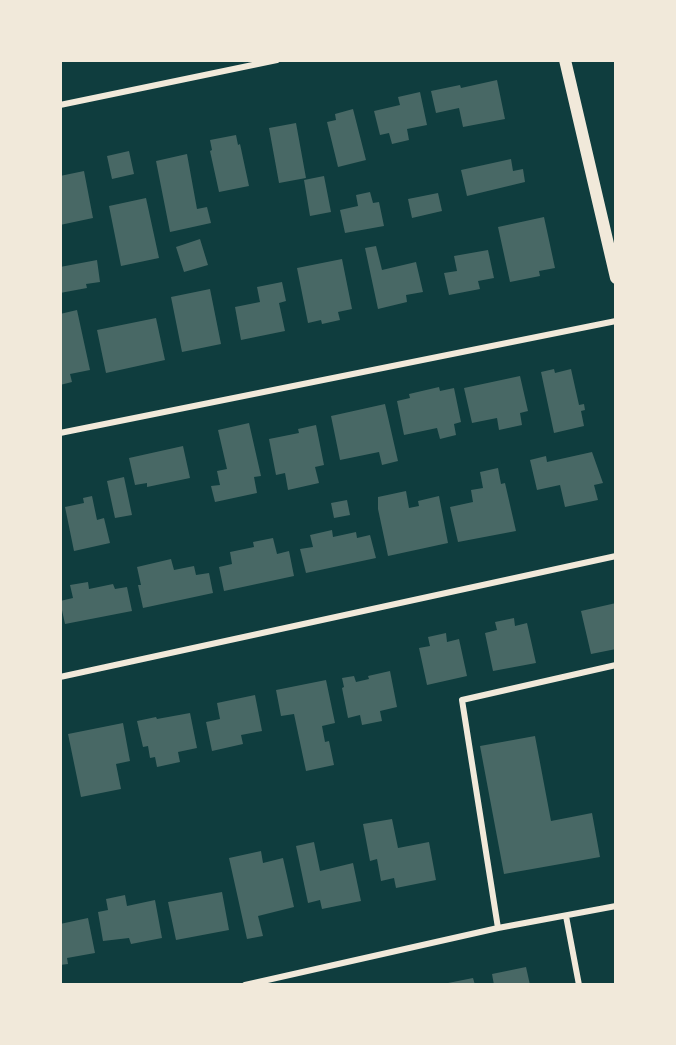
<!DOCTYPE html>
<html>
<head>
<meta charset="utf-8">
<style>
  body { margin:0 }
  #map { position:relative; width:676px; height:1045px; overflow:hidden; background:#0f3d3e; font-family:Roboto,sans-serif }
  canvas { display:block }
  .frame { position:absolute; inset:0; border:62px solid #f1e9da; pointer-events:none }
</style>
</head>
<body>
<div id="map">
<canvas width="676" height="1045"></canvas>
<div class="frame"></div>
</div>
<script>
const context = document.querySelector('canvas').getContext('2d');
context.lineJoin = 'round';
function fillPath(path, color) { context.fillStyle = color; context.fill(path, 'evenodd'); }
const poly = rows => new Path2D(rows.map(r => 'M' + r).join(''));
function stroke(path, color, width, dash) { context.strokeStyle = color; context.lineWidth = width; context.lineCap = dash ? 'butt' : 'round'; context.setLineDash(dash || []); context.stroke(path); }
fillPath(poly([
  [497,80,505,119,463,127,459,108,436,113,431,91,460,85,461,88],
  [420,92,427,125,407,129,409,140,392,144,389,133,380,135,374,111,400,105,398,97],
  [353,109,366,160,338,167,327,122,336,120,335,114],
  [296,123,306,178,279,183,269,128],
  [236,135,238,145,240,144,249,186,219,192,210,151,212,150,210,140],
  [129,151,134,174,112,179,107,156],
  [187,154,197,209,207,207,211,223,170,232,156,161],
  [511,159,513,171,523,169,525,182,467,196,461,170],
  [84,171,93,218,60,225,60,176],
  [324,176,331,212,310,216,304,180],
  [370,192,373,203,379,202,384,226,345,233,340,210,358,206,356,195],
  [438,193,442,211,412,218,408,199],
  [146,198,159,258,121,266,109,206],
  [544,217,555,268,539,271,540,276,510,282,498,227],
  [200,239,208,265,184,272,176,247],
  [376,246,382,270,416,262,423,292,406,295,407,302,378,309,365,248],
  [488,250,494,278,478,281,480,289,449,295,444,273,457,271,454,256],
  [342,259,352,309,338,312,340,320,322,324,321,320,308,323,297,268],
  [97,260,100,282,86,284,87,288,60,293,60,267],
  [282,282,286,301,279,303,285,331,241,340,235,307,260,302,257,287],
  [210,289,221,344,182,352,171,297],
  [77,310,90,370,70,374,72,382,60,385,60,314],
  [156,318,165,360,106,373,97,330],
  [554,369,555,373,571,369,579,405,584,404,585,410,581,411,584,426,554,433,541,372],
  [520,376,528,411,520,413,522,425,499,430,497,418,472,423,464,388],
  [439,387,440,391,454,388,461,422,454,424,456,435,440,439,437,428,404,435,397,401,410,398,409,394],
  [385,404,398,461,382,465,379,452,340,460,331,416],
  [249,423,261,476,254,477,257,493,215,502,211,486,220,485,217,471,227,469,218,430],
  [316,425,324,465,315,467,319,483,288,490,285,473,276,475,269,439,299,433,298,429],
  [183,446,190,478,147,487,147,483,135,485,129,458],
  [592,452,603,483,594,485,598,500,565,507,560,485,537,490,530,460,546,456,547,462],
  [498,468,501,484,505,483,516,531,458,542,450,507,473,502,471,490,483,488,480,472],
  [124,477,132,515,115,518,107,481],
  [406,491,409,508,419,506,418,501,439,496,448,543,388,556,378,509,378,497],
  [92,496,97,520,104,518,110,543,74,551,65,507,84,503,83,498],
  [347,500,350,515,334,518,331,503],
  [332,530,333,537,356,532,357,538,370,535,376,558,306,573,300,549,313,547,310,535],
  [273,538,277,554,289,551,294,576,224,591,219,567,232,564,230,552,254,547,253,542],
  [171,559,174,570,194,566,196,575,209,573,213,593,143,608,138,585,141,585,137,567],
  [88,582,89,589,113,584,115,589,127,587,132,611,65,624,60,601,73,598,70,585],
  [616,603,616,649,591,654,581,611],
  [514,618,515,626,527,623,536,663,493,671,485,633,497,630,495,622],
  [446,633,447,642,459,639,467,676,427,685,419,648,430,646,428,637],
  [390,671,397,707,380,711,382,721,362,725,360,715,348,718,342,688,344,687,342,678,354,676,356,682,369,679,368,676],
  [326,680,335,723,322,726,325,742,329,741,334,765,306,771,294,714,281,716,276,690],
  [255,695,262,731,241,735,243,744,212,751,206,722,220,719,217,703],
  [190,713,197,748,178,752,180,762,157,767,155,757,150,758,148,746,143,747,137,721,156,717,157,719],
  [123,723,130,761,116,764,121,789,81,797,68,734],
  [535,736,551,821,592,813,600,857,504,874,480,746],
  [392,819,398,848,429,842,436,880,396,888,394,878,381,881,377,859,370,861,363,824],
  [314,842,320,871,353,863,361,901,322,909,320,900,308,903,296,846],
  [261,851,263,863,283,858,294,907,258,916,263,936,247,939,229,858],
  [222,892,229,930,176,940,168,902],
  [125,895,127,906,155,900,162,938,131,944,129,938,103,941,98,912,108,910,106,899],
  [88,918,95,953,67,958,68,964,60,965,60,924],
  [526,967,530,985,494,985,492,974],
  [473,978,475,985,443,985,443,984]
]), '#486865');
stroke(poly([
  [60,105,277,60],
  [60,433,616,321],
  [60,677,616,556],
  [566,916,579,985],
  [498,928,462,700,616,665],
  [245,985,498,928,616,906]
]), '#f1e9da', 6);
stroke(poly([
  [565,60,616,278]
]), '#f1e9da', 12);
</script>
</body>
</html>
